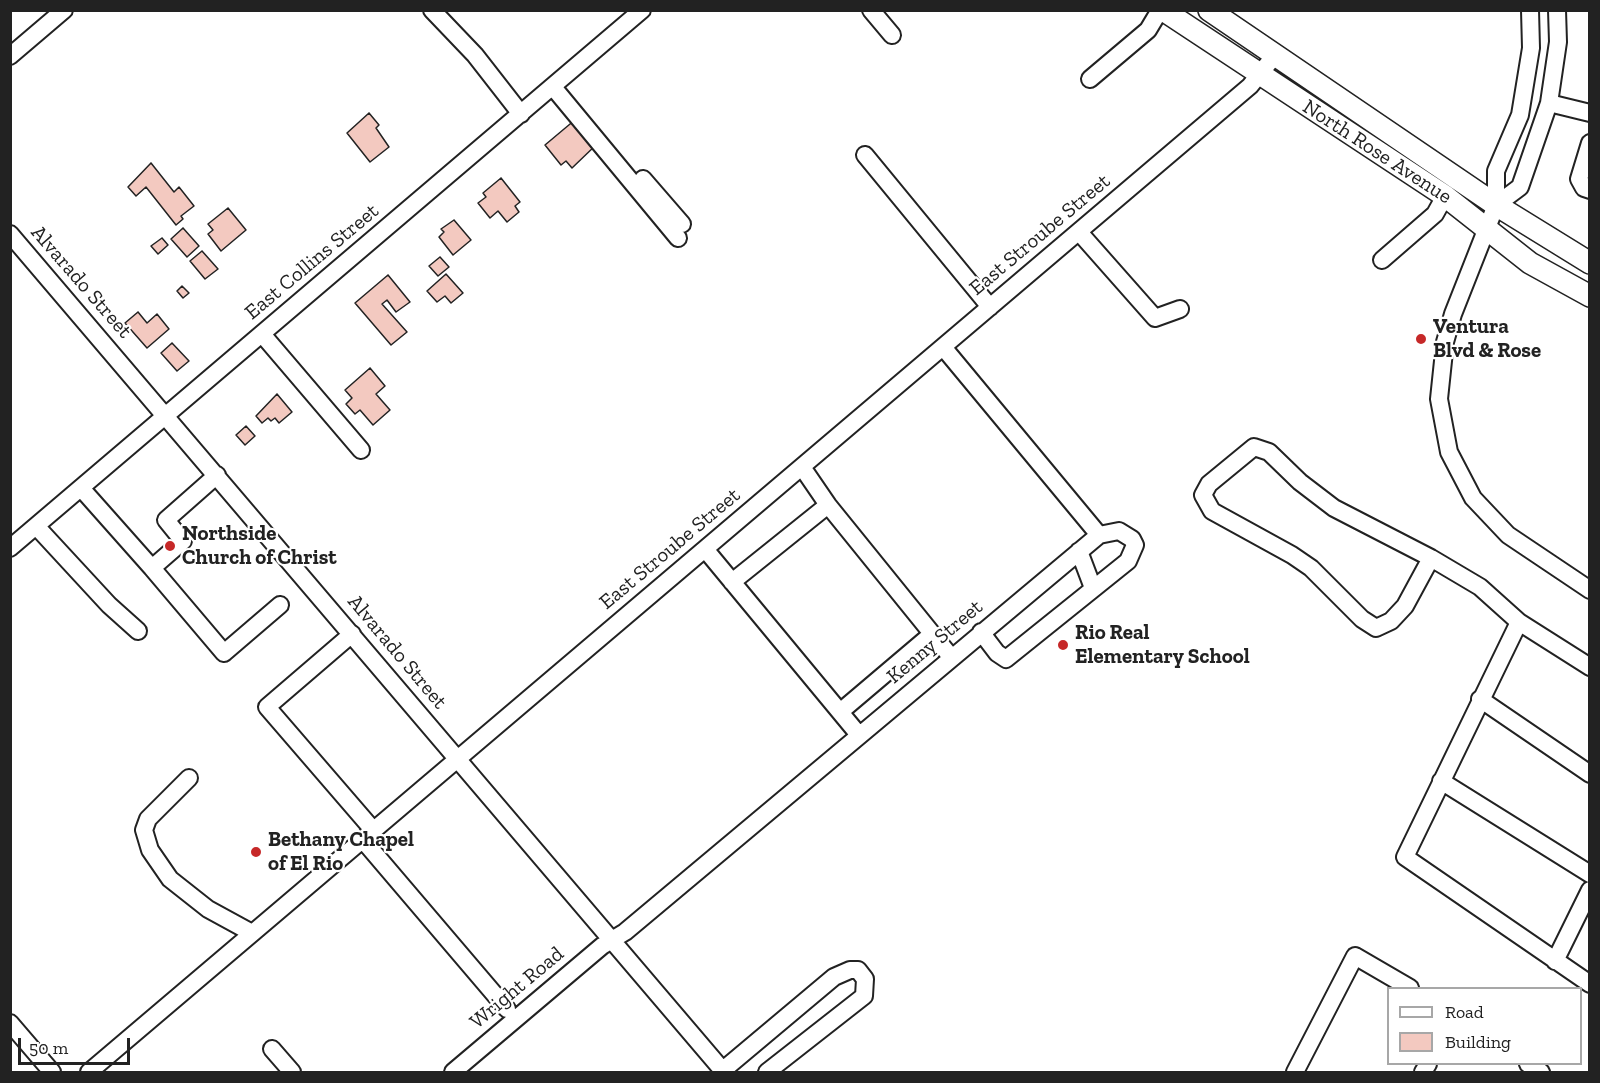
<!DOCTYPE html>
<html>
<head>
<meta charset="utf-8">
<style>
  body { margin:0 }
  #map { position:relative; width:1600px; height:1083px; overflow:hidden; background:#fff; font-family:"Zilla Slab",serif }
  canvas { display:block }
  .frame { position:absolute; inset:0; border:12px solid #222; pointer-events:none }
  .legend { position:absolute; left:1387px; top:987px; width:195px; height:78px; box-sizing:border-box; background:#fff; border:2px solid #a7a7a7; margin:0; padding:8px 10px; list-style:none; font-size:18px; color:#222 }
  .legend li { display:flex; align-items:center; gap:12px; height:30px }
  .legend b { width:30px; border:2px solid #a7a7a7 }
  .scale { position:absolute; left:18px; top:1038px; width:112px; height:27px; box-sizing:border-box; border:3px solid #222; border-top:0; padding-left:8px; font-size:18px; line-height:21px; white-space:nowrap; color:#222; -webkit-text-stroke:4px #fff; paint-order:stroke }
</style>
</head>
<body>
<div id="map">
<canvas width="1600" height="1083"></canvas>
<div class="frame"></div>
<ul class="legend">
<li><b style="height:8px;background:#fff"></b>Road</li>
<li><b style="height:16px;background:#f3c9c0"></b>Building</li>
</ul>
<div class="scale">50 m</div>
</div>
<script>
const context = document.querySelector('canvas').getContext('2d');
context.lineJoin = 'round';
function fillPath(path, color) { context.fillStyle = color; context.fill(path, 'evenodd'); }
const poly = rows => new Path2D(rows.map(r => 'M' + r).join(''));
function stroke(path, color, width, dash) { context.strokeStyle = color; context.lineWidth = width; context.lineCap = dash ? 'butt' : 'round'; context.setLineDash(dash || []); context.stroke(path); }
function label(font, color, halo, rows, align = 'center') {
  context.font = font + ' "Zilla Slab",serif'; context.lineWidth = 4.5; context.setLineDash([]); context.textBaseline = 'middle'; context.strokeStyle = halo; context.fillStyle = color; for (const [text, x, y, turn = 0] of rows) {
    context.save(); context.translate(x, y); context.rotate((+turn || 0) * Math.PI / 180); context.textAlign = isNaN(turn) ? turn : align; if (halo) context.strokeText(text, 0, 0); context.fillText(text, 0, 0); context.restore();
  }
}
const building = poly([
  [369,113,379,125,376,128,389,147,370,162,347,133,369,113],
  [576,119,597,144,572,168,566,161,561,165,545,145,576,119],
  [151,163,174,192,179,187,194,206,181,216,183,219,176,225,146,187,136,196,128,187,151,163],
  [501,178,520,202,515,206,519,212,507,222,498,211,490,218,478,203,486,197,483,193,501,178],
  [228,208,246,230,221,251,208,234,213,230,208,224,228,208],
  [454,220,471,240,453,255,439,237,444,232,441,229,454,220],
  [183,228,199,246,187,257,171,239,183,228],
  [162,238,168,245,158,254,151,246,162,238],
  [202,251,218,269,205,279,190,261,202,251],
  [440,257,449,267,438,276,429,266,440,257],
  [446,274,463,293,451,303,445,296,437,302,427,291,446,274],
  [388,275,410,302,396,312,387,300,382,304,407,332,391,345,355,303,388,275],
  [182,286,189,293,183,298,177,291,182,286],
  [138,312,147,323,157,314,169,329,147,348,125,323,138,312],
  [172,343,189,361,177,371,161,353,172,343],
  [370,368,385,386,376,394,390,410,373,425,360,410,355,414,346,404,352,398,345,390,370,368],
  [277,394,292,412,279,423,275,418,271,421,268,418,262,423,256,416,277,394],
  [246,426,255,436,245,445,236,435,246,426]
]);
fillPath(building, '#f3c9c0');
stroke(building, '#222', 1.5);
const minor = poly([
  [432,10,475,55,521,114],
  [871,10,892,35],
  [1530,10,1531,48,1520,115,1496,171,1496,205,1453,314,1445,342,1439,399,1449,452,1473,498,1508,535,1590,590],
  [10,56,64,10],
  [1090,79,1148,30,1160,10],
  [553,87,678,238],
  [1549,103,1590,113],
  [1590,143,1579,179,1584,188,1590,190],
  [865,155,990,307],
  [643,179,682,224],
  [1496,205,1520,187,1549,103,1558,42,1557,10],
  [1079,232,1155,318,1180,309],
  [10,234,724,1072],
  [1382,260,1435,214,1445,196],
  [262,334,361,450],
  [802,467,828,505,951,657],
  [81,488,152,568,183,541,166,520,217,475],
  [36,526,109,605,138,631],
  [10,548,642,10],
  [705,549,859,735],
  [1079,551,1093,588],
  [1431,558,1405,606,1391,621,1376,628,1362,619,1311,568,1292,555,1212,511,1203,495,1209,484,1254,447,1269,452,1300,482,1334,508,1431,558,1480,587,1519,622,1590,667],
  [152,568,224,653,280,605],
  [732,582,828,505],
  [1519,622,1405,857,1590,984],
  [981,632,997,653,1006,659,1128,561,1135,545,1132,539,1119,531,1099,535],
  [352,634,267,707,374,831],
  [1480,699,1590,774],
  [840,712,932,634],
  [189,778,148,819,144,830,150,850,170,879,208,909,252,933],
  [1441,781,1590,874],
  [363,840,507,1009],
  [1555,961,1590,890],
  [10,1023,52,1072],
  [272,1049,292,1072],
  [1528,1064,1541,1072],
  [722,1071,834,977,850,970,858,970,865,979,864,996,767,1072],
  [89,1072,1250,86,1275,55],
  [453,1072,602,946,625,932,1099,535,943,347],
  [1295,1072,1355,956,1410,988],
  [1423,1072,1428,1064]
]);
const major = poly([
  [1163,10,1445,196,1530,263,1590,296],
  [1209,10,1496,205,1590,263]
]);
stroke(minor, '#222', 20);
stroke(major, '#222', 24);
stroke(minor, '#fff', 16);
stroke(major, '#fff', 21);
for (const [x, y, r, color] of [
  [1421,339,6,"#c62828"],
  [170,546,6,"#c62828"],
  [1063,645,6,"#c62828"],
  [256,852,6,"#c62828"]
]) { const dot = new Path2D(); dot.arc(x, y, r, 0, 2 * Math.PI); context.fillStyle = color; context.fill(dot); stroke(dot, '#fff', 2); }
label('21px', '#222', '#fff', [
  ["North Rose Avenue",1377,152,33],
  ["East Stroube Street",1040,235,-40],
  ["East Collins Street",312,262,-40],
  ["Alvarado Street",81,282,49],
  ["East Stroube Street",670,549,-40],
  ["Kenny Street",935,642,-40],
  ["Alvarado Street",397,652,50],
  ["Wright Road",517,988,-40]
]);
label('bold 21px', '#222', '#fff', [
  ["Ventura",1433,327],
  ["Blvd & Rose",1433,351],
  ["Northside",182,534],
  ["Church of Christ",182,558],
  ["Rio Real",1075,633],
  ["Elementary School",1075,657],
  ["Bethany Chapel",268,840],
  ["of El Rio",268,864]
], 'left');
</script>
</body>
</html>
